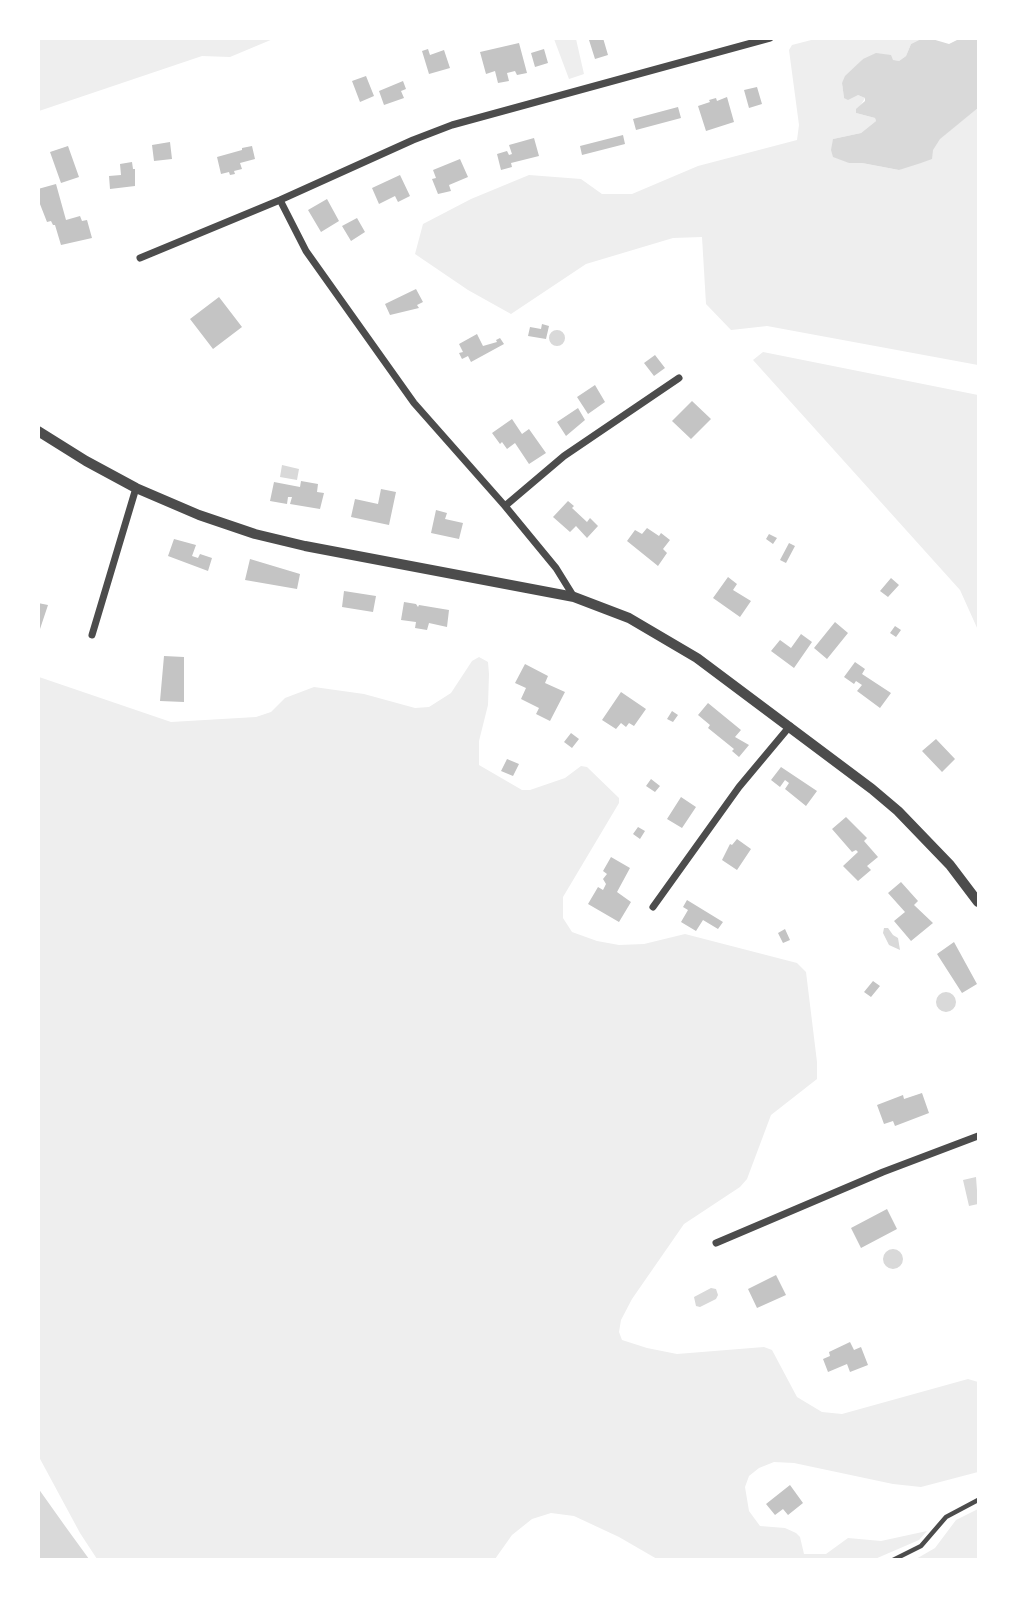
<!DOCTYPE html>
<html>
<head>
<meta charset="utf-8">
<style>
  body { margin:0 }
  #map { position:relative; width:1017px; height:1598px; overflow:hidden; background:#fff; font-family:Lato,sans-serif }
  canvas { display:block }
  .frame { position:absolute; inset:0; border:40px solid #fff; pointer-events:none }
</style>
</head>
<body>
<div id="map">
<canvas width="1017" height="1598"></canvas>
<div class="frame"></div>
</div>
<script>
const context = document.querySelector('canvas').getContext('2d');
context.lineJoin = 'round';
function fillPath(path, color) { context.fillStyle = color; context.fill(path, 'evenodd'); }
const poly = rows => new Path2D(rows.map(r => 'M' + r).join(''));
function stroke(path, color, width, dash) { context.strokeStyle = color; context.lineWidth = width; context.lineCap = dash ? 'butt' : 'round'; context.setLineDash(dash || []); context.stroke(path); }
fillPath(poly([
  [819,38,928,39,921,39,911,44,906,56,899,61,863,59,842,83,844,98,858,95,865,98,856,113,875,118,876,121,861,133,833,139,849,163,862,163,899,170,932,150,939,139,978,108,978,365,767,326,731,330,706,304,702,237,673,238,586,264,511,314,468,290,415,254,423,224,471,199,529,175,581,179,602,194,632,194,698,166,797,140,799,125,789,50,792,45],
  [38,39,39,38,273,39,230,57,202,56,39,111],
  [554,39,576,39,584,74,569,79],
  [763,352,978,395,978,630,960,590,753,360],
  [479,657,488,662,489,674,488,705,479,741,479,765,522,790,530,790,565,778,581,766,587,767,619,798,619,803,563,897,563,918,572,932,597,941,619,945,644,944,685,934,797,963,806,972,817,1062,817,1079,771,1115,747,1179,740,1187,684,1224,632,1299,621,1320,619,1332,622,1340,647,1348,677,1354,764,1347,772,1350,797,1397,822,1412,842,1414,968,1379,978,1382,978,1472,921,1487,893,1484,794,1463,774,1462,759,1468,749,1476,745,1487,749,1511,760,1526,785,1528,796,1533,800,1537,804,1554,826,1554,848,1538,881,1541,927,1531,919,1540,875,1559,657,1559,619,1537,574,1516,551,1513,532,1519,512,1535,495,1559,97,1559,80,1533,39,1457,39,677,171,722,256,717,271,712,285,698,314,687,364,694,415,708,429,707,451,693,472,661],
  [978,1509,978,1559,916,1559,935,1548,956,1520]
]), '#eee');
fillPath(poly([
  [921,39,932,39,949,44,959,39,978,39,978,108,940,139,933,150,932,159,921,163,899,170,862,163,849,163,833,157,831,150,833,139,861,133,876,121,875,118,856,113,856,109,865,101,865,98,858,95,848,100,844,98,842,83,845,76,863,59,876,53,891,55,893,60,899,61,906,56,911,44],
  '549 338a8 8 0 1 1 16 0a8 8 0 1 1-16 0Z',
  [282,465,299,469,297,480,280,477],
  [884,928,888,928,893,935,898,938,900,950,889,945,883,933],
  '936 1002a10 10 0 1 1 20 0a10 10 0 1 1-20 0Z',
  [976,1177,978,1204,969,1206,963,1180],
  '883 1259a10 10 0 1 1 20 0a10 10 0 1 1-20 0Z',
  [711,1288,716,1289,718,1295,716,1299,700,1307,696,1306,694,1297],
  [38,1488,65,1526,89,1559,39,1559]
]), '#d9d9d9');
fillPath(poly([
  [595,38,603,38,608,55,595,59,589,40],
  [519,43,527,73,517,75,515,71,507,73,509,81,498,83,495,71,486,74,480,52],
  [428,49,430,55,444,50,450,68,429,74,422,51],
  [544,49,548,63,535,67,531,53],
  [366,76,374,96,360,102,352,81],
  [403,81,406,89,401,91,404,98,384,105,379,91],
  [757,87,762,104,749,108,744,90],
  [727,97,734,122,706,131,698,106,710,102,709,100,716,98,717,101],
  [678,107,681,118,636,130,633,119],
  [623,135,625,144,582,155,580,146],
  [534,138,539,156,511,163,512,167,501,170,497,154,507,151,509,155,512,154,509,145],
  [170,142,172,159,154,161,152,145],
  [68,146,79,177,61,183,50,152],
  [252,146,255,159,240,163,242,169,234,171,235,174,230,175,229,172,221,174,217,157,242,150,242,148],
  [460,159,468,177,449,185,451,191,438,194,432,179,436,178,433,170],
  [132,162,133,169,135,169,135,186,110,189,109,176,121,175,120,164],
  [400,175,410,196,398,202,395,196,379,204,372,188],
  [56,184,66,220,80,216,82,221,87,220,92,238,61,245,55,225,53,225,51,221,47,222,38,199,38,189],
  [327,199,339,221,321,232,308,210],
  [357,218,365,232,351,241,342,226],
  [416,289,423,302,417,305,419,308,390,315,385,304],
  [219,297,242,327,213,349,190,319],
  [542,324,549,326,546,339,528,336,530,327,541,329],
  [477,334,483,346,497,342,496,340,500,338,504,344,471,362,468,356,462,359,459,353,463,352,459,344],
  [655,355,665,368,654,376,644,363],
  [595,385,605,402,588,414,577,397],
  [692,401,711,419,691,439,672,421],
  [578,408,585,420,566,436,557,422],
  [512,419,522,434,529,429,546,453,529,464,515,443,507,449,502,442,500,444,492,433],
  [301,481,318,484,317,492,324,493,320,509,290,504,292,497,288,497,287,504,270,501,274,482,300,487],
  [381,489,396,492,389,525,351,517,355,499,378,504],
  [568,501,574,506,572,508,587,522,590,518,598,526,587,538,576,526,570,532,553,517],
  [436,510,447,513,445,519,463,523,459,539,431,533],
  [647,528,659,536,661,533,670,540,663,549,667,553,658,566,627,541,635,530,642,534],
  [769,534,777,538,773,544,766,539],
  [174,539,196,545,192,556,198,558,200,554,212,558,208,571,168,556],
  [789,543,795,546,786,563,780,560],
  [250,559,300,574,297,589,245,580],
  [728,577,737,584,733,590,751,601,740,617,713,598],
  [891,578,899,585,888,597,880,591],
  [344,591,376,596,373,612,342,607],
  [404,602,416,604,418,607,419,605,449,610,447,627,429,623,427,630,415,628,416,622,401,620],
  [38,603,48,605,39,632,38,632],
  [835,622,848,633,827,659,814,648],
  [895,626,901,630,896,637,890,633],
  [801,634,812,642,794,668,771,651,780,640,791,648],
  [164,656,184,657,184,702,160,701],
  [855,662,865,669,862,674,891,693,880,708,857,691,862,685,856,681,854,684,844,677],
  [525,664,548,676,545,683,565,692,550,721,536,714,539,708,521,699,526,688,515,683],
  [621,692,646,709,634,726,629,723,626,727,621,723,616,729,602,720],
  [708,703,741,730,735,737,749,745,739,757,732,751,734,749,708,728,710,725,698,715],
  [672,711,678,715,673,722,667,719],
  [571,733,579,739,572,748,564,742],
  [936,739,955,759,942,772,922,751],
  [507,759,519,764,513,776,501,771],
  [781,767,817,791,806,806,785,789,789,783,785,780,780,787,771,780],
  [651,779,660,786,655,792,646,786],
  [681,797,696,807,682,828,667,819],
  [846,817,867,838,864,841,878,857,867,866,871,870,858,881,843,866,858,852,856,850,852,852,832,829],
  [638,827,645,831,640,839,633,834],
  [737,839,751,849,737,870,722,860,730,844,732,845],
  [611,857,630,868,617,892,631,902,619,922,588,904,598,887,603,890,606,884,603,879,607,874,603,871],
  [901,882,918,901,914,905,933,923,911,941,894,921,905,912,888,893],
  [687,900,723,922,718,929,703,920,696,931,681,922,688,910,683,907],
  [785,929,790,940,783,943,778,933],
  [954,942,977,984,962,993,937,954],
  [873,981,880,986,871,997,864,992],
  [922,1093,929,1113,895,1126,893,1121,884,1124,877,1105,903,1095,904,1099],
  [887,1209,897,1229,861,1248,851,1228],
  [776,1275,786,1295,757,1308,748,1289],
  [850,1342,854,1350,861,1347,868,1365,850,1372,847,1364,828,1372,823,1359,830,1356,829,1352],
  [790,1485,803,1503,788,1515,783,1509,775,1515,766,1504]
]), '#c4c4c4');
stroke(poly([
  [893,1560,921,1546,946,1517,978,1500]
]), '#4c4c4c', 4.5);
stroke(poly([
  [280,200,306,251,414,403,505,506,556,568,574,597],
  [140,258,280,200,413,140,452,125,770,38],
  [505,506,564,456,679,378],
  [92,635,136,488],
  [653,907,739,787,790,726],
  [716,1243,883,1172,978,1136]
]), '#4c4c4c', 7);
stroke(poly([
  [38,431,86,461,136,488,199,515,255,534,305,546,574,597,629,618,697,658,872,789,898,811,950,865,978,902]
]), '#4c4c4c', 10);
</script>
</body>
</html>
